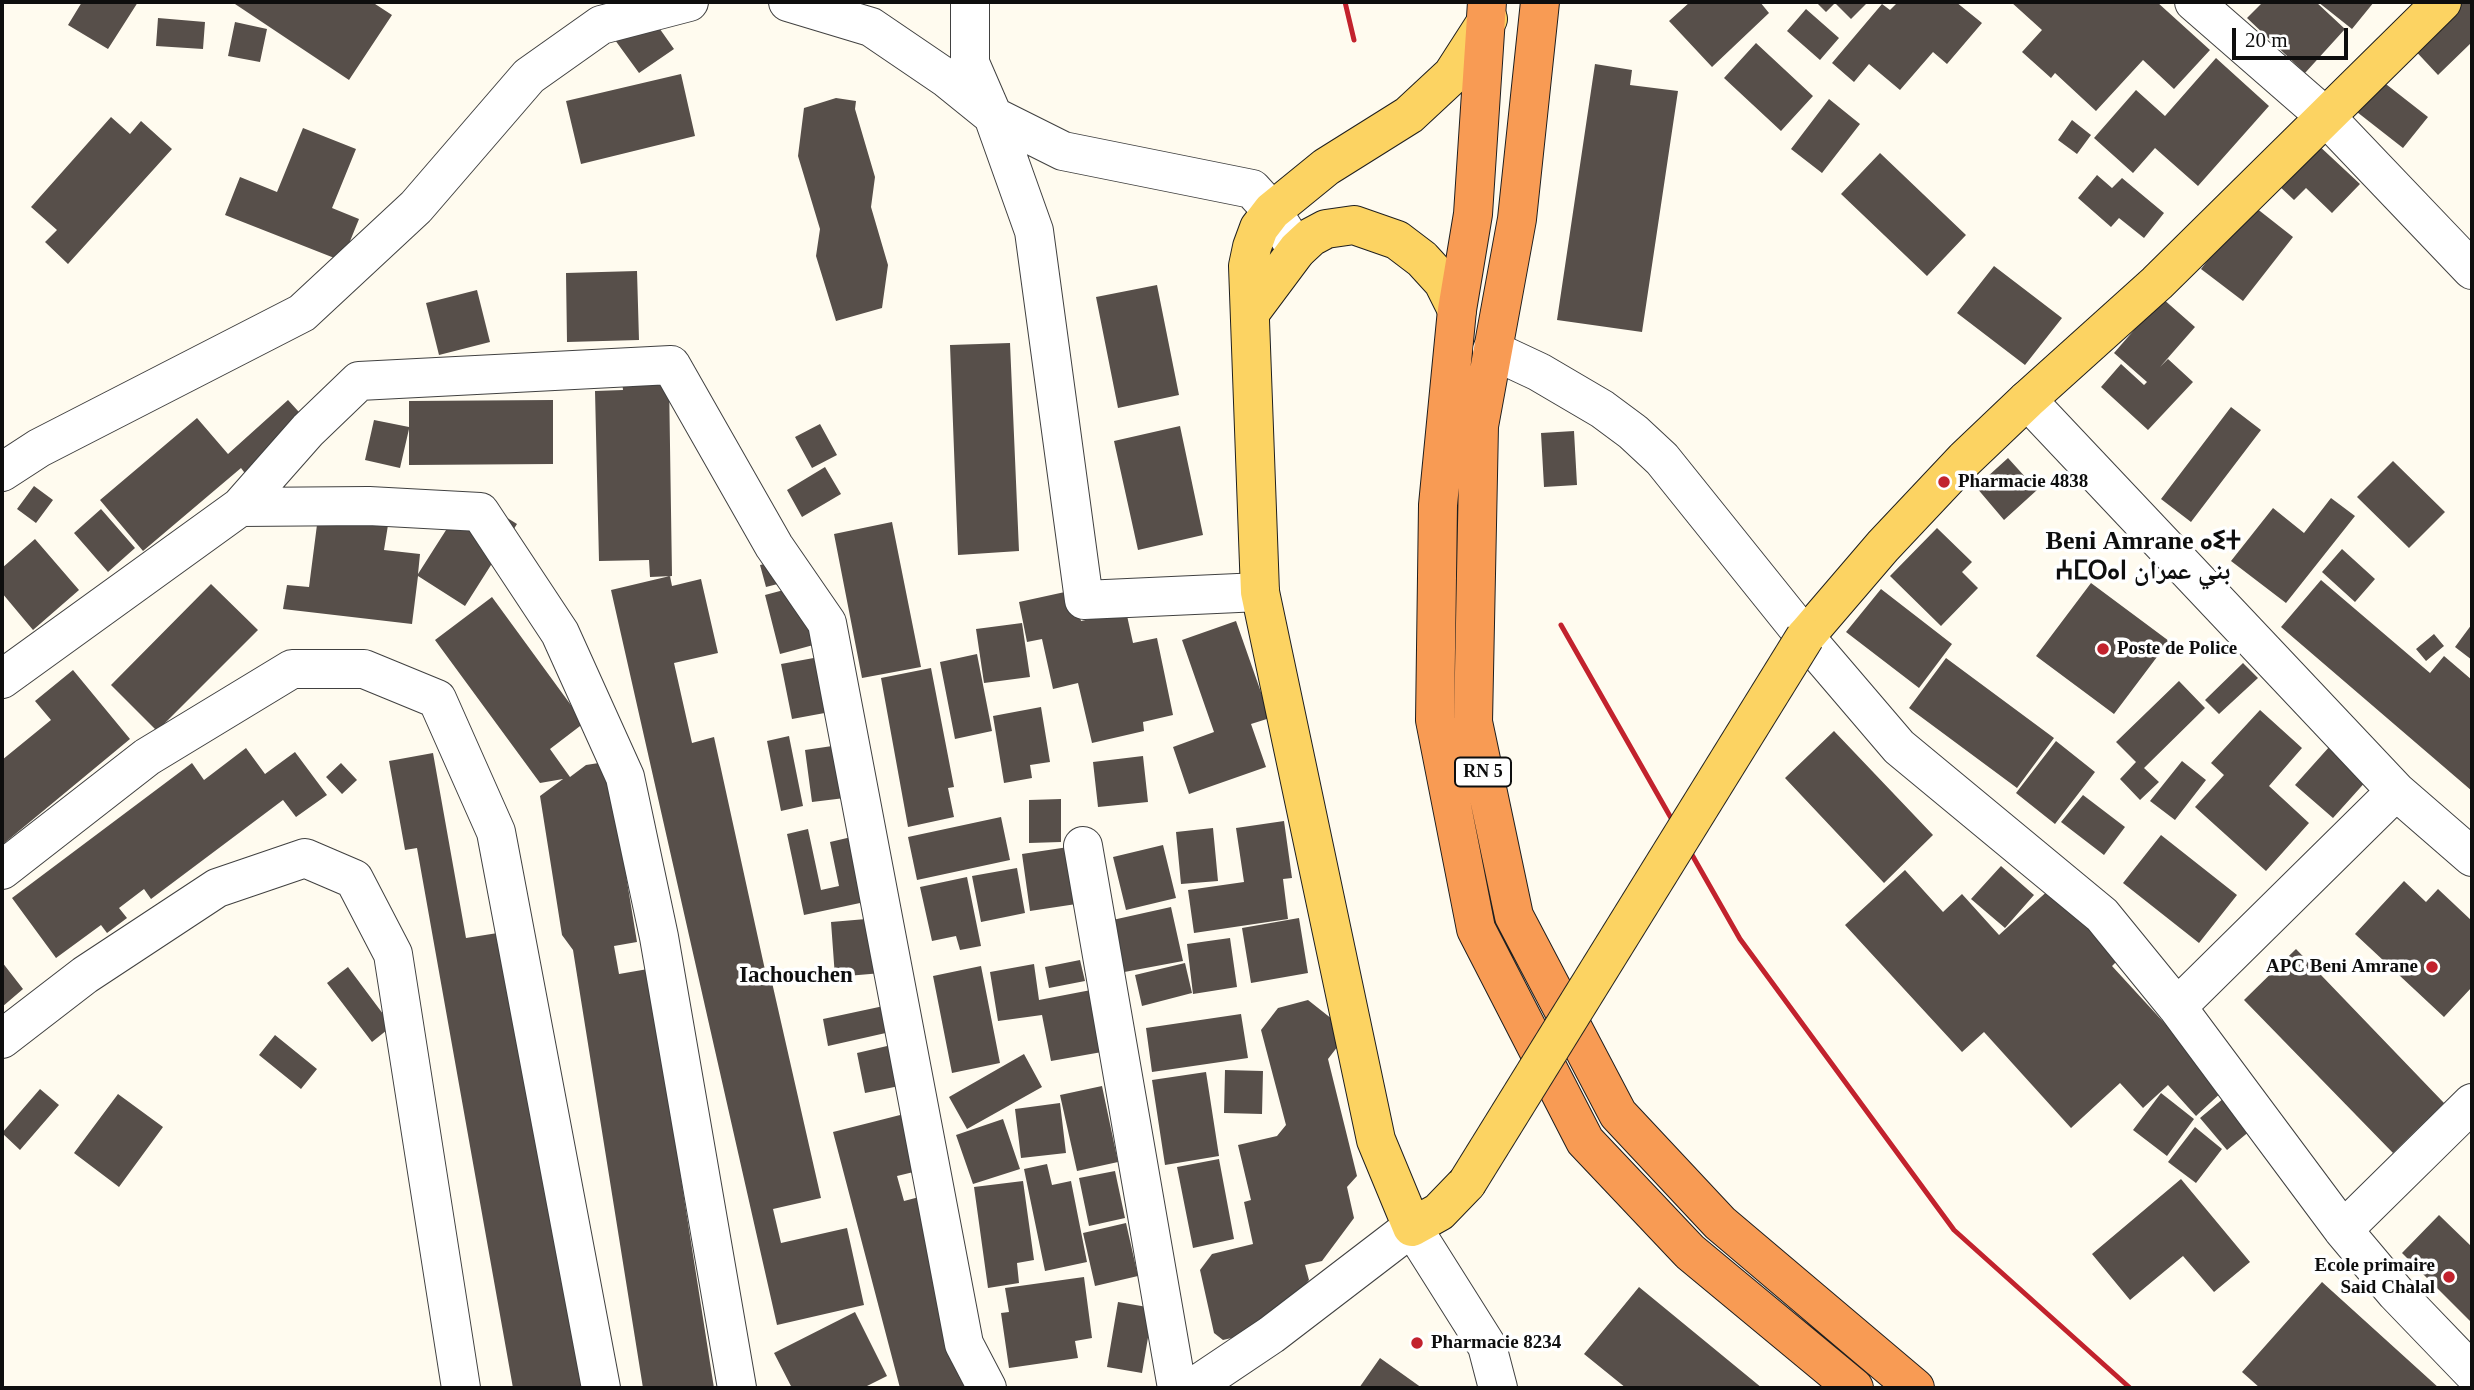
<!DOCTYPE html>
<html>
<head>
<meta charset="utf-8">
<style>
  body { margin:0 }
  #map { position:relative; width:2474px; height:1390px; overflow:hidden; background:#fffbef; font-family:"Times New Roman",serif }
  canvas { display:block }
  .frame { position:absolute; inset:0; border:4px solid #0e0e0e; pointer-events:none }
  .scale { position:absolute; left:2232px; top:28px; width:116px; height:32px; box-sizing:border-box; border:4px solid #0e0e0e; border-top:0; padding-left:9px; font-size:21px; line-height:24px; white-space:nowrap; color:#0e0e0e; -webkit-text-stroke:5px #fff; paint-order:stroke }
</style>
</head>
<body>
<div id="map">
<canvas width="2474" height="1390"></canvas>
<div class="frame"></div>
<div class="scale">20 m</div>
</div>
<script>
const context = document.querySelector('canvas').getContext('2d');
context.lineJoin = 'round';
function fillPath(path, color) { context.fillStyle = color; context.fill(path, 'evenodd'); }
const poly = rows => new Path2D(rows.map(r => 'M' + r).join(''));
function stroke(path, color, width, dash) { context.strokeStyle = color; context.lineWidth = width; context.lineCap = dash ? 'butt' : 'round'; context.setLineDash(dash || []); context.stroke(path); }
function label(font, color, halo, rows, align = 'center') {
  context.font = font + ' "Times New Roman","Noto Naskh Arabic","Noto Sans Tifinagh",serif'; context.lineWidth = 7; context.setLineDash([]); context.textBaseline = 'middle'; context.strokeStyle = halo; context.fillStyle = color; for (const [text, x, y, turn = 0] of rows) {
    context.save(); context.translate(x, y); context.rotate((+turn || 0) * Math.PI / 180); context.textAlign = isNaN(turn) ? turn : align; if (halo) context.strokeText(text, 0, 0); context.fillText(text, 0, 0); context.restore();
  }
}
fillPath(poly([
  [82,2,138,2,108,49,68,25],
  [232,2,372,2,392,15,349,80],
  [1690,2,1760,2,1769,13,1712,67,1669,21],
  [1816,2,1868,2,1851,19,1835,3,1826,12],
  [1898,2,1956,2,1982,23,1947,64,1933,52,1900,90,1869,64,1854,82,1832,63,1882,4,1890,10],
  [2011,2,2157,2,2210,50,2174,89,2143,60,2096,111,2055,73,2051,78,2022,52,2042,30],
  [2263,2,2316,2,2345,29,2305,73,2247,18],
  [2318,2,2374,2,2352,29],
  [2456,2,2472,2,2472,42,2438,75,2410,45],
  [1806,9,1839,38,1820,60,1787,31],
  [650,15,674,49,639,73,615,40],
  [158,18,205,22,203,49,156,46],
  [235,22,267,29,260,62,228,56],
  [1756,43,1813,96,1781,131,1724,78],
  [2216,58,2269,106,2198,186,2155,148,2133,173,2094,138,2136,90,2165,116],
  [1595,64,1632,70,1630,85,1678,91,1642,332,1557,320],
  [681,74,695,136,581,164,566,101],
  [2382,81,2428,117,2403,148,2357,112],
  [836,98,856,101,855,109,875,177,871,207,888,265,882,308,836,321,816,256,820,229,798,156,804,108],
  [1829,99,1860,124,1822,173,1791,149],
  [111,117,130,134,141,121,172,149,68,264,45,242,57,230,31,207],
  [2072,120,2091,135,2077,154,2058,140],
  [303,128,356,149,332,208,359,219,342,261,225,215,240,177,277,192],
  [2316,143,2360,184,2332,213,2306,188,2294,200,2277,184],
  [1880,153,1966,235,1927,276,1841,194],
  [2097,175,2112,188,2122,178,2164,213,2144,238,2119,218,2111,227,2078,198],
  [2251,204,2293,237,2243,301,2201,269],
  [1994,266,2062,318,2025,365,1957,313],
  [637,271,639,340,567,342,566,273],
  [1157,285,1179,395,1118,408,1096,297],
  [477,290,490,342,439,355,426,303],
  [2162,298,2195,327,2160,367,2168,359,2193,382,2148,430,2101,387,2121,364,2144,385,2147,382,2114,353],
  [1010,343,1019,551,958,555,950,345],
  [669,380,672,576,650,577,649,560,599,561,595,391,623,390,622,381],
  [288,400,308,422,247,476,241,468,143,551,100,500,197,418,228,454],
  [553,400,553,464,409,465,409,429,400,468,365,460,374,420,409,427,409,401],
  [2231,407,2261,430,2191,522,2161,499],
  [820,424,837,455,812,468,795,437],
  [1180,426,1203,535,1138,550,1114,441],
  [1574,431,1577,485,1544,487,1541,433],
  [2008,458,2037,490,2004,520,1976,487],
  [2393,461,2445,512,2409,548,2357,497],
  [825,467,841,494,802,517,787,490],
  [34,486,53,500,36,523,17,509],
  [469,494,517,524,465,606,418,576,412,624,283,609,287,585,309,587,318,517,388,525,384,550,420,554,418,574],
  [2331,498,2355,516,2286,603,2231,561,2273,508,2304,533],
  [101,509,135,548,108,572,74,533],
  [892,522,921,667,862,678,834,534],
  [1937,528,1972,562,1962,572,1978,588,1941,626,1890,576],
  [35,539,79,590,33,630,2,593,2,568],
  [2342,549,2375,579,2355,602,2322,572],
  [792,558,797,579,766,587,760,565],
  [670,576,672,586,701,579,718,653,674,663,692,743,714,737,767,979,771,978,821,1198,773,1209,781,1243,847,1228,864,1305,777,1325,611,590],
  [2321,580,2430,673,2444,656,2472,680,2472,791,2281,627],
  [2091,583,2169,641,2114,714,2036,656],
  [211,584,258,630,157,731,111,685],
  [795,587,832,640,780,654,765,595],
  [1881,589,1952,644,1919,688,1846,632],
  [1074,590,1081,621,1126,611,1133,643,1157,638,1173,715,1143,722,1144,731,1092,743,1078,683,1053,689,1042,639,1027,642,1019,602],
  [492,597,584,723,550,749,570,777,586,765,618,760,623,857,637,942,614,946,619,974,648,969,714,1388,643,1388,573,950,562,935,540,796,563,779,540,783,435,640],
  [1236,621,1270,718,1251,724,1266,767,1189,794,1173,747,1214,732,1182,640],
  [1022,623,1030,677,984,683,976,629],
  [2472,624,2472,660,2455,647],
  [2434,634,2444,646,2426,661,2416,649],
  [977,654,992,731,955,739,940,662],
  [830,655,841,710,792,719,781,664],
  [1946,658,2054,738,2017,788,1909,708],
  [2243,663,2258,678,2219,714,2205,700],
  [931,668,954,787,948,788,954,817,908,827,881,678],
  [73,670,130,739,2,845,2,760,51,720,35,701],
  [2179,681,2205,708,2144,768,2159,782,2140,800,2120,779,2136,762,2116,742],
  [1041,707,1050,762,1030,765,1032,778,1004,783,993,716],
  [2260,710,2302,748,2269,786,2309,823,2266,871,2195,807,2224,775,2211,763],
  [1834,731,1933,835,1884,883,1785,778],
  [789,736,803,806,781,811,767,741],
  [2056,741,2095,772,2055,824,2016,793],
  [846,744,853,797,812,802,805,750],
  [2330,746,2368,779,2333,818,2295,785],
  [246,748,265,774,295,752,327,795,296,817,283,800,151,899,144,889,119,908,127,918,107,933,101,925,56,958,12,898,192,763,204,780],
  [433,753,466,938,504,932,585,1388,513,1388,417,848,405,850,389,761],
  [1143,756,1148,802,1098,807,1093,762],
  [2182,761,2206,780,2175,820,2150,801],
  [341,763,357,780,342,794,326,777],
  [2083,795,2125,827,2104,855,2061,822],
  [1061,799,1061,842,1029,843,1029,800],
  [1001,817,1010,860,917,880,908,837],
  [1284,821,1292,878,1283,879,1288,919,1194,933,1188,890,1244,882,1236,828],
  [1213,828,1218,881,1181,884,1176,832],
  [808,829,821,890,839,886,830,842,860,835,874,900,804,915,787,834],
  [2161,835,2237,895,2199,943,2123,883],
  [1163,845,1176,898,1126,910,1113,857],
  [1075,846,1083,903,1030,911,1022,854],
  [2001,866,2034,895,2005,928,1971,899],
  [1017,868,1025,913,981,922,972,876],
  [1905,870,1943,912,1962,894,1999,935,2052,887,2119,959,2112,966,2225,1089,2196,1116,2168,1085,2143,1108,2120,1083,2071,1128,1984,1032,1962,1052,1845,925],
  [967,877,981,946,960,950,956,936,932,941,920,887],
  [2404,881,2426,902,2438,889,2472,921,2472,943,2470,946,2472,947,2472,987,2444,1017,2355,934],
  [1171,907,1183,961,1119,973,1108,921],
  [878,918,882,973,835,977,831,922],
  [1299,918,1308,973,1251,983,1242,928],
  [1230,938,1237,987,1193,994,1187,944],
  [2296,949,2444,1103,2393,1153,2244,1000],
  [1080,960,1085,981,1049,988,1045,967],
  [2,962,23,989,2,1007],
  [1185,963,1192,993,1142,1006,1135,975],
  [1034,964,1039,1000,1091,990,1102,1052,1051,1061,1042,1015,998,1021,990,972],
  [981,966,1000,1063,952,1073,933,976],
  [348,967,392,1026,372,1042,327,983],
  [1308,1000,1332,1019,1338,1046,1328,1059,1357,1176,1347,1187,1354,1218,1322,1261,1305,1265,1309,1280,1270,1329,1223,1340,1214,1333,1200,1270,1212,1254,1253,1244,1244,1202,1251,1200,1238,1145,1277,1136,1286,1125,1261,1030,1278,1008],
  [893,1004,899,1030,828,1046,823,1019],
  [1241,1014,1248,1058,1152,1072,1146,1028],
  [275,1035,317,1069,301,1089,259,1055],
  [900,1043,909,1084,865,1093,857,1053],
  [1024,1054,1042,1087,967,1129,949,1097],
  [1225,1070,1263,1071,1262,1114,1224,1113],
  [1206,1072,1219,1156,1165,1165,1152,1080],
  [1102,1086,1118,1162,1077,1171,1060,1095],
  [40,1089,59,1105,20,1150,2,1133],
  [2161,1093,2194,1119,2167,1156,2133,1130],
  [118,1094,163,1127,119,1187,74,1153],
  [2224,1098,2251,1130,2227,1150,2200,1118],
  [1060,1103,1066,1153,1021,1158,1015,1109],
  [912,1112,926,1169,897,1176,904,1201,923,1196,971,1388,900,1388,833,1132],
  [1003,1119,1020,1169,973,1184,956,1135],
  [2195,1127,2222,1149,2196,1183,2168,1162],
  [1219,1159,1234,1239,1193,1248,1177,1167],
  [1047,1164,1052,1185,1071,1181,1087,1262,1045,1271,1024,1169],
  [1115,1171,1125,1218,1089,1226,1079,1178],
  [2181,1179,2250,1262,2214,1292,2183,1256,2130,1300,2092,1254],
  [1023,1181,1034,1260,1017,1263,1019,1283,988,1288,974,1187],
  [2439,1215,2472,1247,2472,1323,2402,1253],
  [1126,1223,1138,1276,1095,1286,1083,1233],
  [1084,1277,1092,1338,1075,1341,1078,1358,1009,1368,1001,1313,1009,1312,1005,1288],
  [2322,1282,2439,1388,2260,1388,2242,1372],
  [1639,1287,1762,1388,1626,1388,1584,1354],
  [1118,1302,1153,1308,1142,1373,1107,1367],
  [855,1312,887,1376,863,1388,792,1388,774,1353],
  [1380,1358,1422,1388,1359,1388]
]), '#574f4a');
const minor = poly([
  [788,2,871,27,946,78,993,116,1063,151,1252,189,1272,211,1297,250],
  [970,2,970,63,993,116,1034,231,1084,600,1260,592],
  [2194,2,2326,117,2472,270],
  [1492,350,1539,372,1602,409,1633,432,1662,459,1805,637,1899,747,2102,915,2177,1007,2343,1230,2396,1293,2472,1372],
  [2027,400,2396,791,2472,857],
  [2,472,39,448,302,313,416,207,529,76,601,25,689,2],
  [240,507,369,506,480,512,560,633,625,777,659,937,737,1388],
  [2,679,240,507,308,430,359,381,671,365,774,546,827,623,964,1344,987,1388],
  [1083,846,1177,1388],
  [2,870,147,757,292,669,364,669,437,699,496,832,601,1388],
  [2177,1007,2396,791],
  [2,1039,85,975,217,888,305,858,354,879,393,954,461,1388],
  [2343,1230,2472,1103],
  [1192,1388,1271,1335,1412,1227,1487,1346,1498,1388]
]);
const major = poly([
  [1250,313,1297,250,1311,237,1326,229,1354,225,1397,240,1422,259,1443,282,1457,310],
  [1805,637,1883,546,1965,459,2027,400,2157,283,2442,2],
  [1467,1183,1439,1212,1412,1227,1376,1140,1260,592,1248,266,1252,247,1259,228,1272,211,1326,167,1409,115,1452,75,1488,19]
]);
const highway = poly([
  [1487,2,1473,214,1457,310,1438,505,1435,720,1476,929,1585,1141,1690,1252,1854,1388],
  [1540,2,1517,219,1479,426,1473,722,1514,916,1618,1114,1720,1223,1915,1388]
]);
stroke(minor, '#414141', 40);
stroke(major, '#1f1f1f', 40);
stroke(highway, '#1f1f1f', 40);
stroke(minor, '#fff', 38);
stroke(major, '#fcd362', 38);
stroke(highway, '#f89b54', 38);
stroke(poly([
  [1345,2,1354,40],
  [1561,625,1740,939,1954,1230,2130,1388]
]), '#c2222d', 5);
const majorBridge = poly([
  [1467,1183,1805,637]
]);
stroke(majorBridge, '#1f1f1f', 40, []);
stroke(majorBridge, '#fcd362', 38);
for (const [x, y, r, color] of [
  [1944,482,7,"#c2222d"],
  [2103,649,7,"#c2222d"],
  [2432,967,7,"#c2222d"],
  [2449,1277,7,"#c2222d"],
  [1417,1343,7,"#c2222d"]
]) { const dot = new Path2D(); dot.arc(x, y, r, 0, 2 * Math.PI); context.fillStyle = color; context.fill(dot); stroke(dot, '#fff', 2.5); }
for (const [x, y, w] of [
  [1483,772,56]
]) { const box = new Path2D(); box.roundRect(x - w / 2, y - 14.5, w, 29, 5); context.fillStyle = '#fff'; context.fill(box); stroke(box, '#0e0e0e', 2); }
label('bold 18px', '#0e0e0e', null, [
  ["RN 5",1483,772]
]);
label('bold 19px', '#0e0e0e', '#fff', [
  ["Pharmacie 4838",1958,482],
  ["Poste de Police",2117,649],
  ["APC Beni Amrane",2418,967,"right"],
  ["Ecole primaire",2435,1266,"right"],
  ["Said Chalal",2435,1288,"right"],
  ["Pharmacie 8234",1431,1343]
], 'left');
label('bold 23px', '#0e0e0e', '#fff', [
  ["Iachouchen",796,976]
]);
label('bold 26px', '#0e0e0e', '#fff', [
  ["Beni Amrane ⴰⵉⵜ",2143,542],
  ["ⵄⵎⵔⴰⵏ بني عمران",2143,572]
]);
</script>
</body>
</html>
